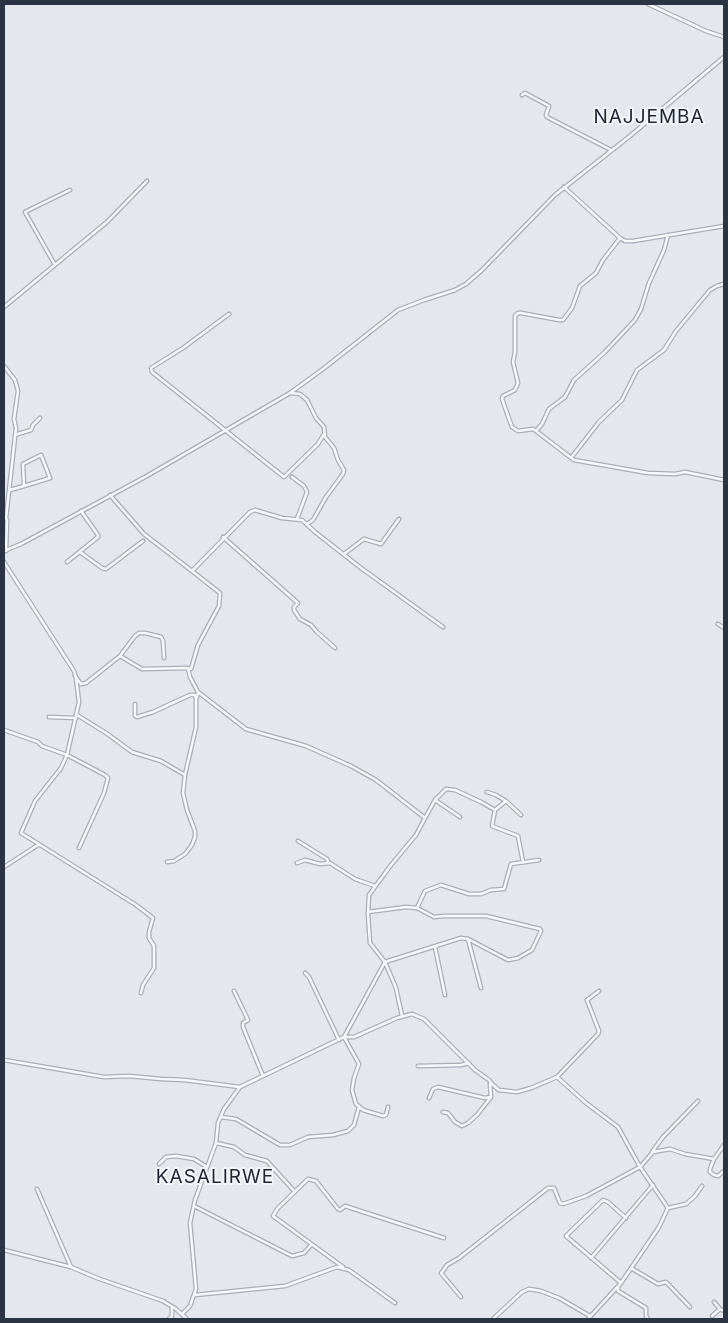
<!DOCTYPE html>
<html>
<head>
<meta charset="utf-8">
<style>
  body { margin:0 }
  #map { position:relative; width:728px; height:1323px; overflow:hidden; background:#e4e7ec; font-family:Inter,sans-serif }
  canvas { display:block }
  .frame { position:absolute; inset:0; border:5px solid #2b3445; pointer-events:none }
</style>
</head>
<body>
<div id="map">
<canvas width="728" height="1323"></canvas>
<div class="frame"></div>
</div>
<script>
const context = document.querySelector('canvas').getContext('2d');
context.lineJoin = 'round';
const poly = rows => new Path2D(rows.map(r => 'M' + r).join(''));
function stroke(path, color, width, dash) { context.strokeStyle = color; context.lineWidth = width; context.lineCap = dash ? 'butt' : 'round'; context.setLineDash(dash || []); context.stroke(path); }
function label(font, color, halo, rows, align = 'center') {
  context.font = font + ' Inter,sans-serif'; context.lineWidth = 4; context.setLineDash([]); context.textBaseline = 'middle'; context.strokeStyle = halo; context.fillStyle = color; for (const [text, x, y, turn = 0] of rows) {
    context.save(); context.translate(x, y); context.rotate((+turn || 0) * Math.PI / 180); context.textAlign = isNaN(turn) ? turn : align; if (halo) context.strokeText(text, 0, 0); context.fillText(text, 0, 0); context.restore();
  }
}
const minor = poly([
  [648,4,706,31,724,37],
  [522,95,525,93,549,106,546,115,547,117,611,150],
  [564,187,620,238,625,241,633,241,724,226],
  [668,235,664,250,649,283,641,309,635,320,605,352,574,380,565,397,549,409,542,424,536,431,574,460,648,473,675,474,685,472,724,480],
  [55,265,25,212,70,190],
  [4,307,107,222,147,181],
  [229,314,183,348,151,368,152,372,284,477,318,444,324,434],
  [4,366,15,380,18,391,14,419,16,428,6,518],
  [290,393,300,394,307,400,316,418,324,427,325,437,334,448,338,460,344,470,343,474,326,497,313,520,307,524],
  [536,431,533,429,518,431,512,427,502,399,503,396,515,390,518,383,513,362,515,352,515,316,518,313,521,313,559,320,563,320,572,308,580,286,596,273,603,260,620,238],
  [15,435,31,430,33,425,40,418],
  [571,458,599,422,622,400,637,370,664,350,676,331,710,290,717,286,724,284],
  [292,477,304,486,307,492,297,519],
  [10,490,24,486,50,478,41,455,23,464,24,486],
  [110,495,144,534,192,571,250,512,255,510,282,518,302,520,315,532,361,568,443,627],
  [4,515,7,520,6,551],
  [223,537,298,603,294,607,294,610,300,619,311,625,317,632,335,648],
  [80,552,102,568,106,569,143,541],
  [344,554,364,539,381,544,399,519],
  [4,562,74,671,76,678,79,702,67,755,61,768,35,801,21,833,136,905,153,918,149,932,149,938,154,946,154,968,143,985,141,993],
  [67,562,98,537,98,535,81,511],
  [718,624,724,628],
  [120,656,135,636,139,633,145,633,161,637,163,641,164,658],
  [189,669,191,669,198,645,219,606,220,593,192,571],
  [75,676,81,684,86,683,120,656,142,669,188,668,190,677,198,692,246,729,306,746,351,766,376,780,425,818,416,835,391,865,369,895,368,914,370,943,385,962,344,1037,359,1064,354,1078,352,1090,356,1104,363,1110,383,1116,386,1115,388,1107],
  [135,704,135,716,137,717,153,712,190,695,195,695,196,699],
  [77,715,106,733,132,752,161,761,185,775],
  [49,717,76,718],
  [4,730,38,742,42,746,67,755,105,775,108,778,104,793,79,848],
  [487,792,496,795,506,801,521,815],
  [435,800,460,817],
  [495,810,492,826,518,836,523,862],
  [425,818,435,800,446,789,455,790,481,802,495,810,506,801],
  [298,841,327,859,328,861,327,863],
  [167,862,174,861,185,854,192,845,195,837,195,831,187,810,183,793,185,775,196,727,196,700,198,693],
  [297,863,305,860,320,864,330,863,355,879,375,886],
  [4,867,38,845],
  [368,912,406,907,417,908,425,891,441,885,469,894,481,894,491,890,504,889,511,864,539,860],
  [468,939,481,988],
  [435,947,445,995],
  [305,973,309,977,339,1040],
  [234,991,248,1020,243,1023,243,1027,263,1076],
  [402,1016,396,988,385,962,461,938,468,939,508,960,518,958,532,950,541,931,540,929,486,916,444,916,434,917,417,908],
  [4,1060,104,1077,129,1076,161,1079,184,1080,240,1087],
  [418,1066,461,1065,469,1063],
  [557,1077,586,1103,618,1127,640,1167,668,1208],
  [429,1098,433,1089,438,1087,485,1098,490,1097],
  [443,1112,448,1113,455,1122,462,1126,468,1123,477,1115,491,1097,490,1084],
  [221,1117,236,1119,280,1145,290,1145,308,1137,333,1135,348,1131,354,1125,359,1107],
  [216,1143,234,1147,245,1155,267,1161,295,1192],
  [724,1145,714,1159,710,1169,710,1172,714,1175,718,1176,724,1171],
  [652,1152,663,1137,698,1101],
  [159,1164,166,1157,176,1156,194,1159,207,1167],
  [37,1189,71,1267],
  [194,1206,292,1256,304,1253,311,1245],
  [591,1258,653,1185],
  [343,1267,273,1216,278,1208,308,1179,316,1181,338,1209,340,1210,345,1206,444,1238],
  [631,1268,658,1284,666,1282,690,1307],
  [620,1282,566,1236,603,1200,608,1202,626,1218],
  [618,1287,618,1291,646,1308,646,1316,648,1319],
  [195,1295,285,1286,337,1267,349,1270,395,1303],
  [461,1297,441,1273,443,1271,447,1265,459,1258,548,1188,554,1188,560,1203,563,1204,586,1196,640,1167,653,1152,670,1149,685,1154,714,1159],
  [714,1302,720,1309,724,1311],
  [182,1314,190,1306,196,1289,190,1223,195,1200,216,1143,218,1123,224,1109,240,1087,344,1037,354,1037,397,1018,412,1014,424,1019,475,1070,489,1080,492,1084,499,1090,517,1092,531,1088,557,1077,598,1034,599,1031,587,1000,599,991],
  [712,1316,720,1309],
  [169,1319,172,1316,172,1307],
  [493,1319,522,1292,529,1289,541,1291,559,1298,590,1316],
  [588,1319,621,1283,659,1227,668,1208,686,1204,695,1196,702,1186]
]);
const tertiary = poly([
  [4,551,21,544,145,477,290,393,323,369,398,310,424,300,455,290,466,284,482,270,555,195,630,136,724,57],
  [4,1250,71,1267,97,1278,163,1301,176,1309,187,1319]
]);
stroke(minor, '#a9aeb7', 5);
stroke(tertiary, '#a9aeb7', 5);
stroke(minor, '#f7f8fa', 2.5);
stroke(tertiary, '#f7f8fa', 2.5);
context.letterSpacing = '1px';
label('19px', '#1d2536', '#f4f6f9', [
  ["NAJJEMBA",649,117],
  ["KASALIRWE",215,1177]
]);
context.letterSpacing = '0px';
</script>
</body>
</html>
